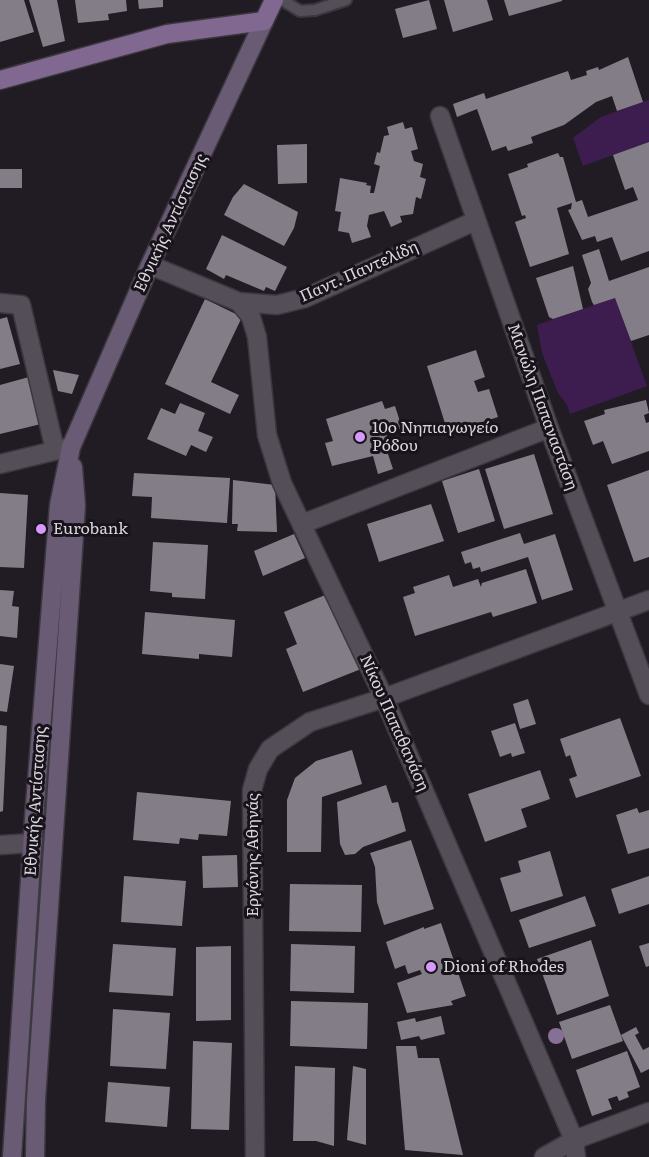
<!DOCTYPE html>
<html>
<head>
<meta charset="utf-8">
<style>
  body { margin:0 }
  canvas { display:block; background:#211c24 }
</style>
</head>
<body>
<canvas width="649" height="1157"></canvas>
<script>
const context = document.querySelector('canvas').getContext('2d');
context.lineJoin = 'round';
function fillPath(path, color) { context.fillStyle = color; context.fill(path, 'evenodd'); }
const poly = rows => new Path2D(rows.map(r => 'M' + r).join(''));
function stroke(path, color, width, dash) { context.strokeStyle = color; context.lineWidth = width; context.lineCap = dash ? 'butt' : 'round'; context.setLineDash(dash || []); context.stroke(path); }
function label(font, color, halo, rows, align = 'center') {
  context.font = font + ' Literata,serif'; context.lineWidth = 6; context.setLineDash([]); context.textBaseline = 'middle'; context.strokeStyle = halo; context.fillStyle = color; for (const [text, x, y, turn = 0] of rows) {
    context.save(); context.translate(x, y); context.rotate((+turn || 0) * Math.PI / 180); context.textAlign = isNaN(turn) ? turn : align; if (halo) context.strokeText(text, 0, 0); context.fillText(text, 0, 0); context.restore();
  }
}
fillPath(poly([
  [649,100,649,142,583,166,573,138,601,117],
  [615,298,647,386,570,414,567,405,558,393,542,353,537,325]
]), '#3d1d4f');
fillPath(poly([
  [0,0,24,0,34,32,0,42],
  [29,0,57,0,65,41,43,47],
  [75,0,126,0,127,11,108,14,109,20,78,23],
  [138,0,163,0,163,7,139,9],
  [429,0,437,29,403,38,395,9],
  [444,0,487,0,493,20,453,32],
  [504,0,562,0,562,1,509,16],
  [628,57,643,102,617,111,612,96,596,102,564,125,531,137,533,143,508,151,506,146,492,151,477,109,457,117,453,104,484,93,486,99,568,71,571,80,587,75,586,71,598,67,599,70],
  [403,122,405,129,412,127,418,149,411,151,414,161,423,164,420,177,426,179,421,199,416,197,413,214,400,216,402,222,391,227,384,211,369,215,367,226,371,237,352,243,349,233,338,231,341,212,335,211,340,178,367,183,366,185,371,186,370,193,374,193,380,166,374,164,377,152,380,153,384,136,389,135,387,127],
  [649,142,649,251,621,261,612,237,597,242,595,236,582,240,568,210,571,209,572,203,557,208,569,254,530,267,515,222,526,218,525,215,522,216,508,174,528,167,527,164,558,153,560,157,563,157,576,202,582,200,588,217,638,200,633,187,625,190,613,155],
  [307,144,307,183,278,184,277,145],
  [0,169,22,169,22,188,0,188],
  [244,184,298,212,294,228,284,246,224,215,233,197],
  [222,235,287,267,275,291,266,287,264,291,226,275,224,279,206,269],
  [599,249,609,281,649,267,649,335,631,341,615,298,594,305,592,302,588,289,591,283,582,255],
  [573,266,583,309,553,319,549,317,536,278],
  [205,299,242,317,211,382,239,395,230,414,165,384],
  [7,317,20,364,0,369,0,319],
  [476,350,485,377,474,381,478,392,489,389,498,417,448,433,427,366],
  [53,370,79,375,72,394,58,391],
  [29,377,41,424,0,434,0,385],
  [646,400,649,413,644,415,646,423,649,422,649,451,612,464,603,441,593,445,584,421,605,414,604,410],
  [382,401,385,409,395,406,402,428,386,433,391,449,387,451,393,469,378,474,373,456,332,466,325,443,333,441,326,419],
  [180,403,205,413,198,431,213,437,206,452,191,445,186,456,147,439,161,408,175,414],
  [534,454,553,514,504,529,485,469],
  [479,469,495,521,458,533,442,481],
  [649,470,649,557,634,562,607,485],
  [134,473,230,478,227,523,151,518,152,497,132,496],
  [233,480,275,485,277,532,237,531,238,524,232,524],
  [0,493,28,495,24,568,0,567],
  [431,504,444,541,379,562,367,524],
  [520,533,524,544,555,534,573,590,542,600,528,557,481,572,480,567,473,569,471,562,465,564,461,552],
  [294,534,305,558,263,576,254,551],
  [153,542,208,545,205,599,172,597,172,593,150,591],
  [526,569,537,603,493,617,491,612,415,636,403,597,415,593,413,587,449,575,453,587,478,579,481,587,482,583],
  [0,590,14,591,12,606,19,607,17,638,0,636],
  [330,593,361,669,303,692,286,649,297,644,284,612],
  [145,612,235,620,232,657,199,654,199,659,142,654],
  [0,664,14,666,7,712,0,711],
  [528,699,536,724,520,729,513,704],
  [620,718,641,776,576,798,569,779,577,776,570,755,566,757,560,739],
  [515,723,525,753,512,757,511,753,500,757,491,731],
  [0,725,7,726,3,811,0,812],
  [352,750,362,784,322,797,321,852,287,852,287,800,295,778,316,761],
  [540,770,550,799,521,809,527,827,485,842,468,794],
  [386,785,392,803,398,802,406,831,363,847,355,854,345,855,340,844,337,802],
  [137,792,231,801,227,836,199,834,198,840,180,838,179,844,133,840],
  [637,808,639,813,649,810,649,848,628,854,616,815],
  [411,840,434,909,384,925,377,902,375,867,370,853],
  [550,851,563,896,511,912,500,878,521,872,518,861],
  [237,855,238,887,203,888,202,856],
  [124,876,186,881,182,926,121,922],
  [649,876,649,904,619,914,611,889],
  [290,884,362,885,361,932,289,931],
  [585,896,596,926,529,948,519,920],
  [441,923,466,996,451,1001,453,1005,407,1013,397,983,422,974,420,970,408,974,405,965,395,969,386,942,424,927,424,929],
  [591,940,609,996,557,1015,537,959],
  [649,943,649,966,646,967,639,946],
  [113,944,176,948,173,996,109,992],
  [291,944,355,946,354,993,290,991],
  [231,946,231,1020,196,1021,196,947],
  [291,1001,368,1003,367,1049,290,1046],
  [610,1005,623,1041,572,1059,559,1022],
  [113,1009,170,1013,166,1069,110,1066],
  [441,1016,445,1034,421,1040,419,1036,401,1040,397,1022,415,1018,416,1022],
  [636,1027,639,1033,635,1035,643,1050,649,1047,649,1069,641,1073,621,1035],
  [193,1041,232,1043,229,1130,191,1129],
  [396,1046,416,1046,418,1058,439,1058,463,1155,405,1150],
  [627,1051,640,1087,627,1092,629,1097,619,1101,617,1096,608,1099,612,1109,592,1116,576,1070],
  [295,1066,335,1068,334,1146,316,1141,293,1141],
  [353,1066,366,1069,366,1145,347,1140],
  [108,1082,170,1087,167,1127,105,1122]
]), '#837d88');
const service = poly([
  [282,0,300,11,315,10,346,0]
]);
const minor = poly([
  [440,116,549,428,649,695],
  [150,265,239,302,277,305,305,298,475,221],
  [239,302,251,317,257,337,267,435,282,483,384,698,574,1140,576,1157],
  [0,303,21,305,55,450],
  [0,464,66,448],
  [302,524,549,428],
  [0,845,33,843],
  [255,1157,252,790,258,769,270,749,310,722,384,698,649,600],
  [544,1157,574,1140,649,1112]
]);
const secondary = poly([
  [12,1157,34,818,59,505,71,447,150,265,264,21],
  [35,1157,36,1100,76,506,73,467]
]);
const primary = poly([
  [0,80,167,34,264,21,274,0]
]);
stroke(service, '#3c383f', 14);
stroke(minor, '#3c383f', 21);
stroke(secondary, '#3c383f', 21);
stroke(primary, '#3c383f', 21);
stroke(service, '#544e58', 10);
stroke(minor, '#544e58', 18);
stroke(secondary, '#6a5b74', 18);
stroke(primary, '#816891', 18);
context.fillStyle = '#877095';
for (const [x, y] of [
  [556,1036]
]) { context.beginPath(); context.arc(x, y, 8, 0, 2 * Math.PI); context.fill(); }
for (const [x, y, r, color] of [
  [360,437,6,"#d69bfa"],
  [41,529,6,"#d69bfa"],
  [431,967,6,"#d69bfa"]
]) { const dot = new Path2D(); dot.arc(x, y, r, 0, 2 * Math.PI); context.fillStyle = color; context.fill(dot); stroke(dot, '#18131b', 2); }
label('16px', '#d8d5db', '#18131b', [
  ["Εθνικής Αντίστασης",171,223,-65],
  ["Παντ. Παντελίδη",359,272,-24],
  ["Μανώλη Παπαναστάση",542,407,70],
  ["Νίκου Παπαθανάση",394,723,66],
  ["Εθνικής Αντίστασης",36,801,-86],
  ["Εργάνης Αθηνάς",253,855,-90]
]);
label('16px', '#d8d5db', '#18131b', [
  ["10ο Νηπιαγωγείο",372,428],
  ["Ρόδου",372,446],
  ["Eurobank",53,529],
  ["Dioni of Rhodes",443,967]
], 'left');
</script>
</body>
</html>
